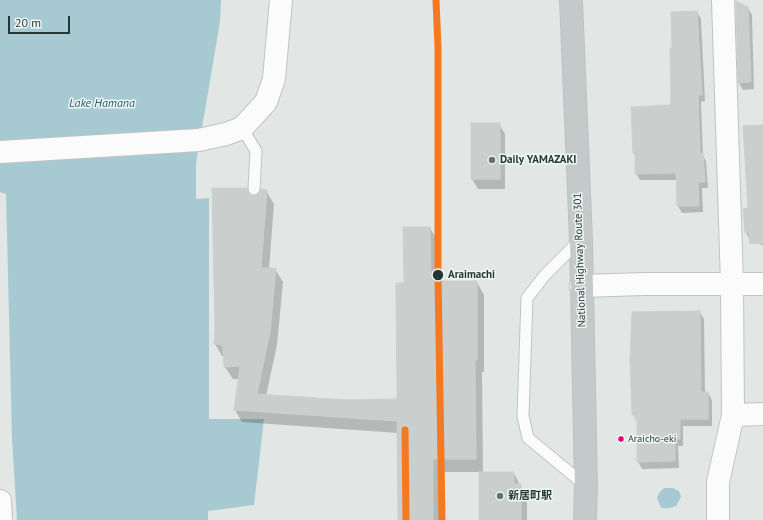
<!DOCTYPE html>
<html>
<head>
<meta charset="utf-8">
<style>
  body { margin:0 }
  #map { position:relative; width:763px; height:520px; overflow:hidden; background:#e2e7e5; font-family:"PT Sans",sans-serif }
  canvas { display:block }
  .scale { position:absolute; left:8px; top:16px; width:62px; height:18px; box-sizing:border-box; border:2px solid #233834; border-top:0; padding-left:5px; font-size:12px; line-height:14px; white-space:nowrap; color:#233834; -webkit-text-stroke:3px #f0f7f4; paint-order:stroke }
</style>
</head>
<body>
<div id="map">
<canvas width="763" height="520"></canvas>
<div class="scale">20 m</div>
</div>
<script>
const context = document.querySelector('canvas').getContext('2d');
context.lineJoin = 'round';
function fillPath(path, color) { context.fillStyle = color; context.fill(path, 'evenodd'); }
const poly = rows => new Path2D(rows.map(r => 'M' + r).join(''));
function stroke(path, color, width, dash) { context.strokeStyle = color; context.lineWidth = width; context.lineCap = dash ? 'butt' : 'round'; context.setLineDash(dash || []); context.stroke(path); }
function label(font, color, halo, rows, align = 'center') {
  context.font = font + ' "PT Sans","Noto Sans JP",sans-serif'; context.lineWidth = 3; context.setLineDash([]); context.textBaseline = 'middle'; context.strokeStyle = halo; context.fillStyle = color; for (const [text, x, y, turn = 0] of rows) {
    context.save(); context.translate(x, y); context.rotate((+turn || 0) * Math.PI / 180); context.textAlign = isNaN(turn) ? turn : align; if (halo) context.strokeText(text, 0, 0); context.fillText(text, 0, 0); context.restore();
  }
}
fillPath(poly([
  [0,0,221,0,220,22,196,163,196,199,209,198,209,419,264,419,254,505,208,511,208,520,17,520,12,438,6,194,0,192],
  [664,488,673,488,679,491,681,497,676,506,669,508,661,508,657,498,659,493]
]), '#a7c9d1');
fillPath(poly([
  [748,8,752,15,754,89,743,90,739,83],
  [697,12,701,19,705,101,701,102,703,156,706,161,708,188,702,188,703,212,682,213,678,206,677,180,640,180,636,173,636,158,634,153,632,108,672,106,673,49],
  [499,124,505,134,505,189,478,189,472,179],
  [763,126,763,245,761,245,758,240,750,241,746,232],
  [266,191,274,204,269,269,275,269,283,282,277,345,266,396,347,401,398,400,405,284,430,228,437,240,438,282,477,282,484,295,484,372,482,372,483,473,514,473,520,485,527,496,527,520,480,520,480,472,439,472,440,520,399,520,398,433,242,422,235,410,239,379,233,379,225,367,225,356,222,356,215,344,250,195,254,197],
  [700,312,704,319,705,393,708,393,712,400,712,426,683,426,683,446,678,446,679,468,642,469,638,461,638,421,633,414]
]), '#0003');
const building = poly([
  [736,1,748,7,751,82,738,83,736,1],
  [697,11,702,95,698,95,700,154,703,153,705,182,698,182,699,206,677,206,676,173,635,174,635,153,633,153,631,107,671,105,670,48,672,48,671,12,697,11],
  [471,123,500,123,500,179,471,179,471,123],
  [763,125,763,243,750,244,749,232,745,233,743,209,748,208,743,126,763,125],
  [212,188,247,188,250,195,254,196,260,193,261,189,267,190,261,268,276,268,270,332,257,394,347,400,397,399,396,283,404,283,403,227,430,227,431,281,477,281,477,360,475,360,476,459,433,459,433,520,398,520,397,421,234,410,240,366,224,367,223,345,214,344,215,328,212,188],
  [700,311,701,392,708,392,708,419,680,419,680,439,675,439,675,461,637,462,637,420,635,420,635,415,632,415,630,360,632,312,700,311],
  [479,472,514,472,514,484,521,484,521,520,479,520,479,472]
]);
fillPath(building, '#cacecd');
stroke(building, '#cbd0ce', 1);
const service = poly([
  [242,128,256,151,254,189],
  [580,240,545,275,527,298,523,416,528,438,585,485]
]);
const minor = poly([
  [733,415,763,414],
  [0,501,1,520],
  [718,520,718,482,733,415,732,284,723,0]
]);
const tertiary = poly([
  [0,152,199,140,226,134,242,128,266,102,274,79,281,0],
  [581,286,644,284,763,284]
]);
const trunk = poly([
  [571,0,581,240,586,486,585,520]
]);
stroke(service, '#bfc4c2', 13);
stroke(minor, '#bfc4c2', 24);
stroke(tertiary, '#bfc4c2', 24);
stroke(trunk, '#bcc3c1', 24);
stroke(service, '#fbfbfb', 11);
stroke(minor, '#fbfbfb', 22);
stroke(tertiary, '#fbfbfb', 22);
stroke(trunk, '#c4cac9', 22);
stroke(poly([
  [436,0,438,47,438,276,442,520],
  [405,430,406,520]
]), '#f47921', 7);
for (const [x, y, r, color] of [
  [492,160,4,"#667572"],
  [438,275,6,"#233834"],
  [621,439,3.5,"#e5007d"],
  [500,496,4,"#667572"]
]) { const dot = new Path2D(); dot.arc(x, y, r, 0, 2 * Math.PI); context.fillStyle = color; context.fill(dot); stroke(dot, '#f0f7f4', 1.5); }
label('10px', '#233834', '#f0f7f4', [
  ["Araicho-eki",628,439]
], 'left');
label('bold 11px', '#233834', '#f0f7f4', [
  ["Daily YAMAZAKI",500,160],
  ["新居町駅",508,496]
], 'left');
label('11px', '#233834', '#f0f7f4', [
  ["National Highway Route 301",580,260,-92]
]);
label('bold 11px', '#233834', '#f0f7f4', [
  ["Araimachi",448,275]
], 'left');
label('italic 12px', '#245c6d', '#f0f7f4', [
  ["Lake Hamana",102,104]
]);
</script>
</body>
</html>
